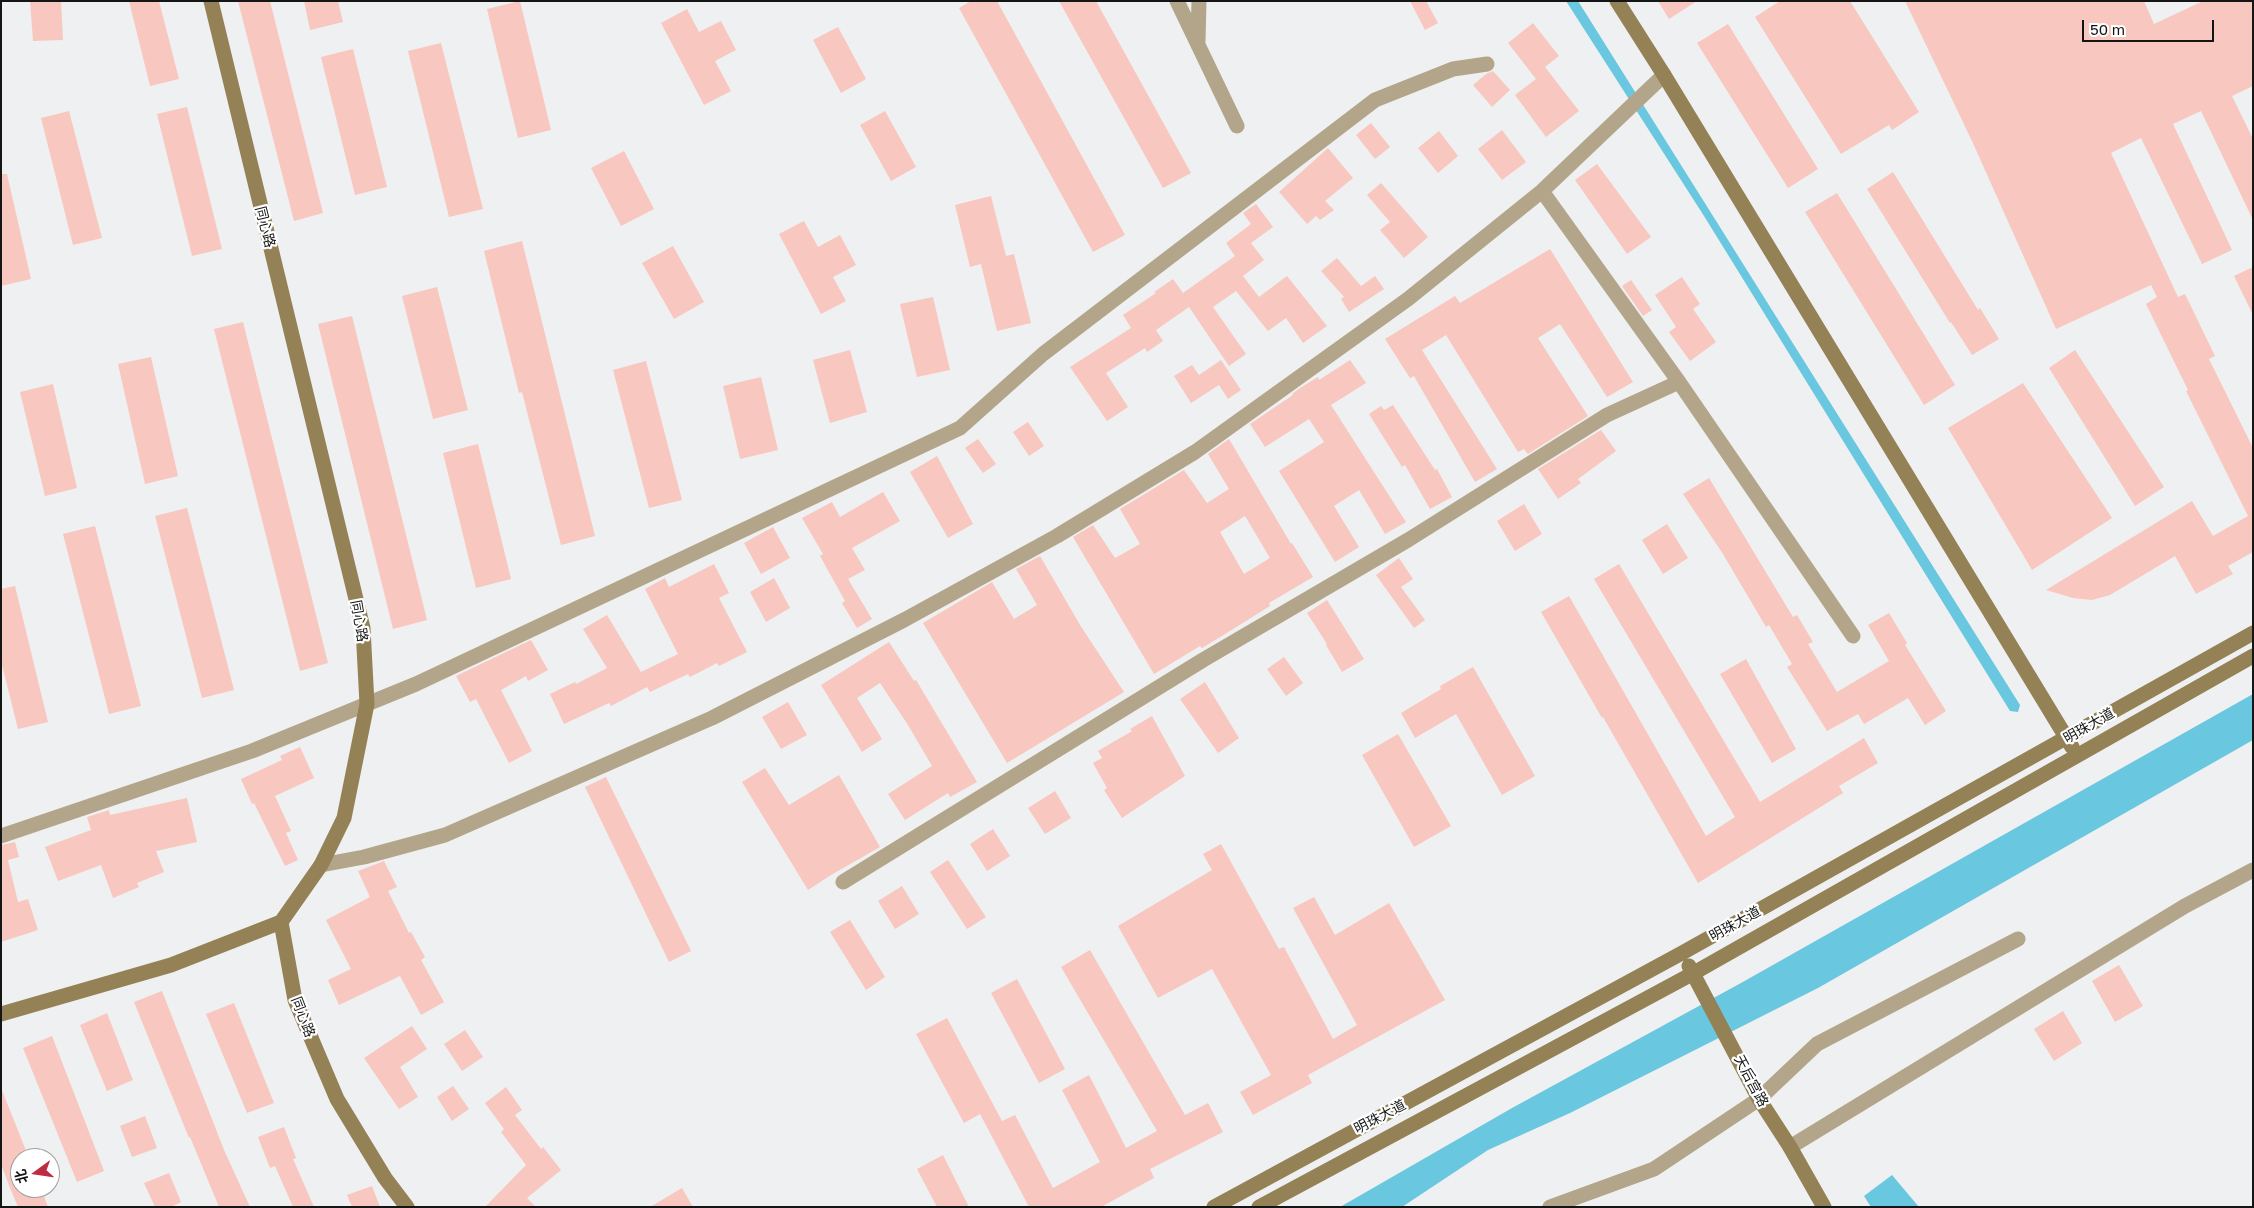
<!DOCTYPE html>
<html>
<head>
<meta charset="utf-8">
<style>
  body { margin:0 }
  #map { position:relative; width:2254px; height:1208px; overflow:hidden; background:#eff0f1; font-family:"Golos Text","Noto Sans SC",sans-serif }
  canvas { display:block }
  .frame { position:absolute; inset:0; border:2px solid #141515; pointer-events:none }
  .north { position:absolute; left:10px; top:1148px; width:50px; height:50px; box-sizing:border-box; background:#fff; border:1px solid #a1a1a1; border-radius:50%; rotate:256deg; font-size:14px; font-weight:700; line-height:20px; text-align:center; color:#141515 }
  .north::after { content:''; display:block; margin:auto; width:18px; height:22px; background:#bd2c42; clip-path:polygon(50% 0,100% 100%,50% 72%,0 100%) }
  .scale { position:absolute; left:2082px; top:20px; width:132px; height:22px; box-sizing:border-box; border:2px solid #141515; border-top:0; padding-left:6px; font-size:15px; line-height:18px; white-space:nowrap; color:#141515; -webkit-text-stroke:4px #fff; paint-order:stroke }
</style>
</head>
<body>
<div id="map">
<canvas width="2254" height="1208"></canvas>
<div class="frame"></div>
<div class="north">北</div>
<div class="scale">50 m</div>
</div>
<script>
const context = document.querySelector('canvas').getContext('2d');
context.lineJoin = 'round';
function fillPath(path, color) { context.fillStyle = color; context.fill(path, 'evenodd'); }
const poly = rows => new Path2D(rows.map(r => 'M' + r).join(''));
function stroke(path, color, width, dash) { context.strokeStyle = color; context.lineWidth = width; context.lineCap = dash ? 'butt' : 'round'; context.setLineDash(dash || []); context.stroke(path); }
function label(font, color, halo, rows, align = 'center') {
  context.font = font + ' "Golos Text","Noto Sans SC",sans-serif'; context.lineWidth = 4.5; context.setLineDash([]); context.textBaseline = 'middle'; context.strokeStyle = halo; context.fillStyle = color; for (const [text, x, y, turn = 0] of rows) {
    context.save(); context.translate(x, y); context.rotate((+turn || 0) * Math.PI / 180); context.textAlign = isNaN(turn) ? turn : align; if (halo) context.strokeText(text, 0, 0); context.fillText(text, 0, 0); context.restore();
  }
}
fillPath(poly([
  [1566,1,1578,1,2020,705,2018,712,2010,711,1704,216],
  [2253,694,2253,740,1818,988,1570,1113,1488,1150,1402,1207,1340,1207,1512,1108,1741,983],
  [1892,1175,1919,1207,1871,1207,1864,1196]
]), '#6ac7e0');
fillPath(poly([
  [30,1,61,1,63,40,33,41],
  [129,1,159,1,179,79,150,86],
  [238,1,270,1,323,213,294,221],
  [304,1,338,1,343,22,310,30],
  [520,1,551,130,518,138,487,9],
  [971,1,997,1,1125,235,1093,252,959,8],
  [1059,1,1096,1,1191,173,1163,188],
  [1410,1,1426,1,1438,23,1425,30],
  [1658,1,1697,1,1669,19],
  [1780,1,1850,1,1919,112,1892,130,1889,125,1841,154,1755,17],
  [1905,1,2144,1,2154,24,2203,1,2253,1,2253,86,2232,96,2253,139,2253,220,2201,111,2173,124,2232,250,2202,264,2141,138,2111,153,2178,297,2185,294,2215,356,2209,359,2253,448,2253,552,2228,566,2233,574,2196,594,2175,556,2110,595,2092,600,2073,598,2046,590,2192,501,2213,536,2248,516,2186,391,2188,390,2146,304,2157,297,2151,285,2056,329,1972,141],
  [687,9,699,32,721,21,736,50,715,61,731,91,704,105,661,23],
  [1533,23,1559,56,1545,67,1579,111,1546,137,1515,95,1536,79,1508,43],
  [1728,24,1818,169,1788,188,1697,43],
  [838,27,866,79,841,93,813,40],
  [441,43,483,209,449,217,408,51],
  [353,49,387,187,355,195,321,57],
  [1493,71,1510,90,1492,107,1473,85,1486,74],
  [187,107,222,249,192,256,157,114],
  [69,111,102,238,73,245,41,118],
  [885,111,916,167,891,181,860,125],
  [1371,123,1390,147,1375,159,1356,135],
  [1502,130,1526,162,1502,180,1478,149],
  [1439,131,1458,156,1438,173,1418,148],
  [1328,148,1353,178,1325,201,1334,210,1320,220,1316,216,1307,224,1279,192],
  [624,151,654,209,621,226,591,168],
  [1597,164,1651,237,1627,254,1575,180],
  [1893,172,1978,310,1980,308,1999,339,1972,355,1951,322,1950,323,1867,189],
  [1,174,7,174,31,279,1,286],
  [1381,183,1428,237,1404,258,1380,230,1390,222,1367,195],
  [1837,193,1955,385,1924,405,1805,212],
  [991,196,1006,256,1014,254,1031,323,997,331,981,264,970,267,955,205],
  [1256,204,1273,227,1251,243,1264,260,1243,276,1259,297,1287,276,1327,326,1303,343,1286,318,1268,331,1236,291,1213,307,1246,354,1229,366,1189,307,1156,330,1163,341,1147,352,1145,348,1106,373,1128,407,1107,421,1070,367,1131,328,1123,315,1156,293,1154,292,1173,279,1183,293,1235,256,1226,243,1251,224,1243,213],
  [804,221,818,247,840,235,856,265,833,277,846,301,821,314,779,234],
  [522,241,595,536,561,545,522,392,519,393,484,251],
  [673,246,704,302,674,319,642,263],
  [1550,249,1633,382,1607,397,1560,324,1538,338,1588,416,1528,454,1524,449,1518,452,1446,335,1422,350,1497,469,1475,482,1414,376,1410,378,1385,339,1455,296,1460,303],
  [1337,258,1361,286,1375,276,1384,289,1349,312,1341,299,1344,297,1321,271],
  [2253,267,2253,315,2234,276],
  [1682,277,1700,304,1693,309,1716,342,1690,361,1669,332,1676,327,1655,295],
  [1631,280,1652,310,1643,316,1622,286],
  [437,287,468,410,433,419,402,296],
  [933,297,950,370,917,377,900,304],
  [352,316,427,620,393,629,318,324],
  [243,322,328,663,300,671,214,329],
  [850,350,867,412,830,423,813,360],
  [2075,350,2164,487,2135,506,2049,368],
  [151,357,178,476,145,484,118,364],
  [1221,360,1241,390,1228,399,1219,385,1191,403,1174,376,1192,365,1199,375],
  [1350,360,1366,383,1331,405,1406,522,1385,534,1359,490,1334,506,1359,547,1335,562,1279,471,1324,442,1309,419,1265,447,1250,424,1293,395,1292,394,1300,388,1318,377,1319,380],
  [646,361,682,500,649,508,613,370],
  [761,377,778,450,740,459,723,386],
  [2023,383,2112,518,2032,570,1948,428],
  [53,384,77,488,45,496,20,392],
  [1393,405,1435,470,1437,469,1452,497,1430,509,1405,465,1402,467,1369,414,1381,406,1384,410],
  [1028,422,1044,446,1029,456,1013,432],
  [1601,430,1616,451,1578,479,1581,483,1558,499,1538,469],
  [978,439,996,464,983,473,965,448],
  [1229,439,1291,544,1292,543,1313,577,1269,603,1270,606,1225,634,1202,648,1200,646,1154,674,1073,537,1093,525,1115,558,1140,544,1120,509,1184,470,1207,503,1229,489,1208,454],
  [1245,516,1270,558,1244,574,1220,532],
  [478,444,511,579,476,588,443,453],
  [937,456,973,524,948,538,910,472],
  [1709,478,1793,617,1797,615,1813,642,1808,644,1837,692,1889,661,1868,625,1889,613,1907,643,1905,645,1946,711,1925,725,1908,698,1864,724,1858,714,1827,731,1787,667,1792,664,1769,625,1766,627,1723,554,1683,494],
  [883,492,900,521,852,548,865,570,848,579,872,619,857,628,842,603,845,601,820,556,823,554,802,518,832,502,840,517],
  [1524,504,1542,534,1515,551,1497,521],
  [187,508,234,690,202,698,155,516],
  [1667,524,1688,558,1663,574,1642,540],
  [95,526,141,706,109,714,63,534],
  [773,527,790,558,761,574,744,543],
  [1040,556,1080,625,1124,692,1007,763,923,623,992,582,1014,619,1037,605,1016,569],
  [1399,558,1413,579,1401,587,1425,620,1414,628,1376,575],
  [714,564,729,593,719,598,747,652,719,666,717,663,690,677,688,674,650,692,647,687,611,706,609,703,564,724,550,694,575,682,576,684,607,668,583,629,607,615,641,672,678,654,645,589,665,578,669,587],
  [1619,564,1760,802,1864,738,1878,763,1839,786,1843,793,1698,883,1603,717,1602,718,1541,612,1569,596,1706,836,1735,817,1594,579],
  [774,578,790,608,766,622,750,592],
  [15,586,48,722,18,729,1,661,1,589],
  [1327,600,1364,659,1342,672,1326,645,1327,644,1307,613],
  [531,640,548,670,528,681,526,676,501,690,532,751,509,763,476,699,470,702,456,676],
  [889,642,914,681,916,680,977,782,950,797,948,793,905,820,888,794,932,766,908,725,880,683,857,698,882,739,862,752,821,685],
  [1284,657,1303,683,1286,696,1267,669],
  [1746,659,1796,749,1772,763,1720,674],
  [1473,667,1535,776,1502,795,1456,714,1415,738,1401,713,1441,689,1440,686],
  [1205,682,1239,738,1218,753,1180,699],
  [788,702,807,735,781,749,762,717],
  [1152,716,1185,776,1122,818,1104,790,1107,788,1093,763,1102,758,1098,751,1132,731,1130,729],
  [1398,734,1451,826,1414,847,1362,755],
  [300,747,314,778,275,796,291,831,286,833,298,860,285,866,254,803,252,804,241,779,282,760,280,756],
  [765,768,789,805,839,775,880,847,831,875,808,890,742,782],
  [606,777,691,951,669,962,585,787],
  [1055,791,1071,818,1045,834,1028,808],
  [187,798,197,842,156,851,164,872,137,883,139,887,113,898,101,865,58,881,45,847,91,830,87,817,109,810,110,815],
  [993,829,1010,856,987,871,970,844],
  [15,842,19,857,8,860,18,902,28,899,38,930,1,942,1,845],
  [1221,844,1279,949,1284,947,1333,1039,1357,1025,1293,908,1314,897,1335,935,1389,903,1445,1000,1308,1075,1312,1083,1253,1115,1240,1092,1271,1075,1212,969,1158,998,1118,926,1212,870,1203,854],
  [948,860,986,917,967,929,930,872],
  [384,861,397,887,388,891,409,933,411,932,425,957,421,960,444,1002,421,1015,400,976,339,1005,328,980,351,969,326,920,370,897,358,871],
  [902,886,919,914,895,929,878,901],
  [850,920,885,977,866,990,830,932],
  [1090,950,1185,1115,1208,1103,1223,1132,1150,1169,1154,1178,1101,1207,1029,1207,980,1114,964,1123,916,1034,947,1018,1002,1121,1015,1115,1053,1188,1100,1162,1062,1090,1089,1075,1126,1148,1157,1131,1061,967],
  [2119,965,2143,1006,2115,1022,2092,981],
  [1017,979,1065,1069,1039,1083,991,993],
  [162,991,224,1150,250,1207,219,1207,190,1137,189,1138,134,1002],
  [234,1003,274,1103,247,1113,206,1014],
  [2063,1011,2082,1043,2054,1061,2034,1029],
  [107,1013,133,1080,107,1091,80,1025],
  [412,1026,427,1049,400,1067,418,1097,399,1109,364,1058],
  [465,1030,483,1057,462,1071,444,1044],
  [52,1036,104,1171,77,1182,23,1048],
  [453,1086,469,1109,452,1121,437,1097],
  [506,1087,522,1110,515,1115,541,1149,543,1147,561,1170,527,1198,536,1207,485,1207,526,1165,501,1132,504,1129,485,1103],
  [1,1088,29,1158,20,1158,20,1188,41,1188,48,1207,18,1207,10,1188,1,1164],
  [145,1116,157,1148,132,1157,120,1126],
  [284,1127,296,1158,293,1159,314,1207,293,1207,275,1166,270,1168,258,1137],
  [943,1155,969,1207,937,1207,917,1169],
  [169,1173,181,1202,171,1207,155,1207,144,1183],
  [372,1186,380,1207,352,1207,347,1195],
  [682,1188,693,1207,650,1207]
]), '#f8c7bf');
stroke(poly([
  [1177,1,1237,126],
  [1198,41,1199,1],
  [1542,191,1679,382,1853,636],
  [1,836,252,751,416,684,960,428,1043,354,1375,100,1453,69,1487,64],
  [321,865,364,857,445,835,712,718,904,620,1057,536,1195,452,1408,299,1542,191,1664,75],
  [843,882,1203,660,1408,540,1607,415,1679,382],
  [1790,1147,2185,906,2253,870],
  [1550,1207,1654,1169,1759,1099,1817,1044,2018,939]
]), '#b3a589', 15);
stroke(poly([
  [211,1,363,628,367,704,344,818,321,865,281,922,295,1000,337,1099,385,1178,407,1207],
  [1617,1,1664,75,2072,747],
  [1689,966,1759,1099,1790,1147,1824,1207],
  [1,1014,171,965,281,922],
  [1214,1207,1682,953,2253,633],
  [1259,1207,1692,974,2253,656]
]), '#958156', 15);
label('14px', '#141515', '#fff', [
  ["同心路",265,227,76],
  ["同心路",359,621,80],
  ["明珠大道",2089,726,-30],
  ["明珠大道",1735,924,-29],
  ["同心路",303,1017,69],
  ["天后宫路",1751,1081,62],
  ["明珠大道",1380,1117,-28]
]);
</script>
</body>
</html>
